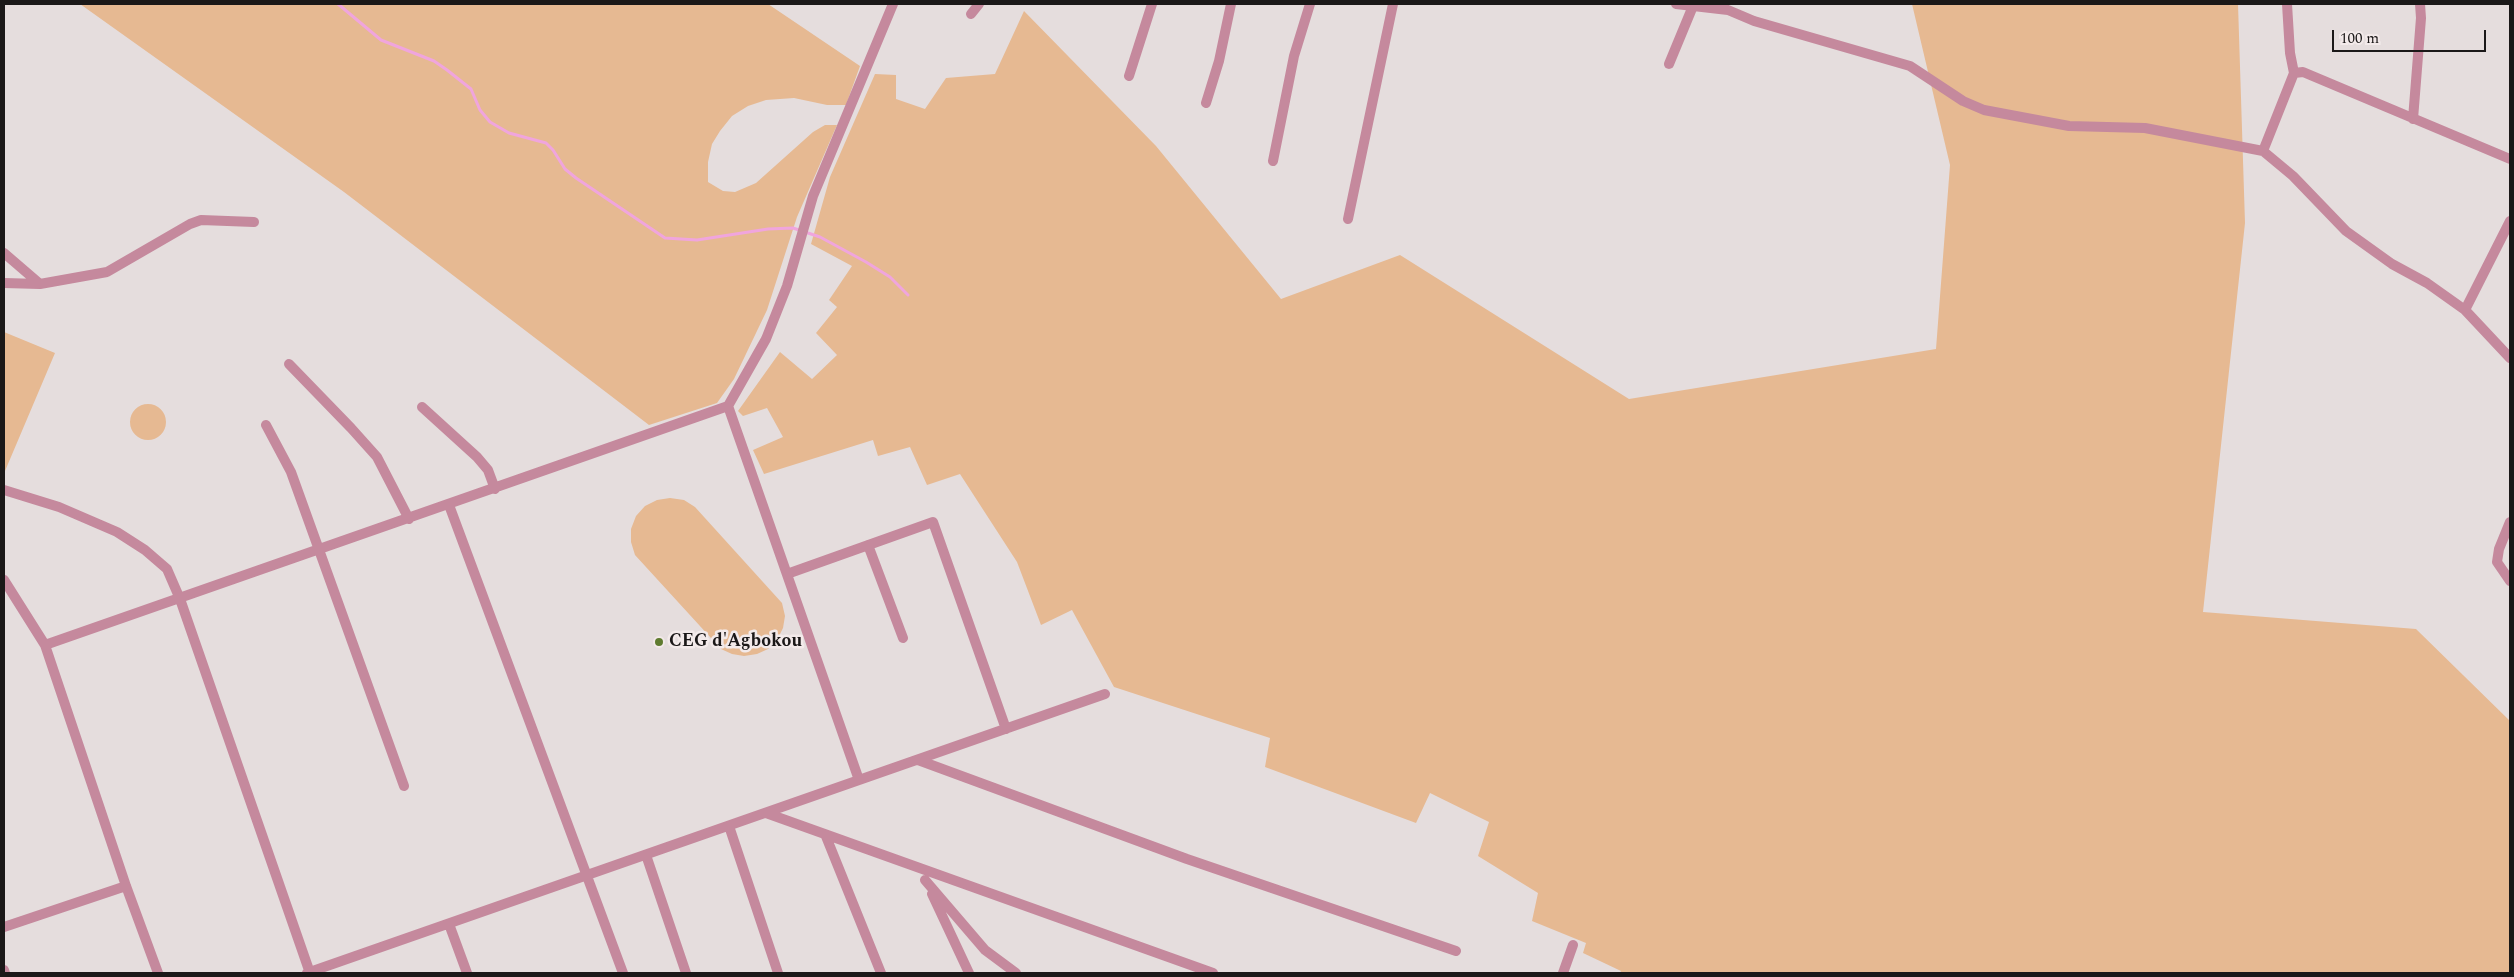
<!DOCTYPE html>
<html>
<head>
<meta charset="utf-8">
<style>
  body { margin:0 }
  #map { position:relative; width:2514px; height:977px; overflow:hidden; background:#e5dddd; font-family:Spectral,serif }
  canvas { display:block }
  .frame { position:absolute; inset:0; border:5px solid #1b1818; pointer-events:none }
  .scale { position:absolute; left:2332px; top:30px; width:154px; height:22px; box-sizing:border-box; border:2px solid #1b1818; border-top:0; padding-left:6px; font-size:15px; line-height:18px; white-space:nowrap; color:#1b1818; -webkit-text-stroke:4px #f3eaea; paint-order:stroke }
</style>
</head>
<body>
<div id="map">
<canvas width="2514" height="977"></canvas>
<div class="frame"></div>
<div class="scale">100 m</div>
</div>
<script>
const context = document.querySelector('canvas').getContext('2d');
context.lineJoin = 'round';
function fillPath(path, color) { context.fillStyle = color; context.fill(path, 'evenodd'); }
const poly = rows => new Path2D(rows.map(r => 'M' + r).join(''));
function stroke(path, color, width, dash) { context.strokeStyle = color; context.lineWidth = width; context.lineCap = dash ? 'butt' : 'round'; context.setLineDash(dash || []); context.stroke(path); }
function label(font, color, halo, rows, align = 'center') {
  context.font = font + ' Spectral,serif'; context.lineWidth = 5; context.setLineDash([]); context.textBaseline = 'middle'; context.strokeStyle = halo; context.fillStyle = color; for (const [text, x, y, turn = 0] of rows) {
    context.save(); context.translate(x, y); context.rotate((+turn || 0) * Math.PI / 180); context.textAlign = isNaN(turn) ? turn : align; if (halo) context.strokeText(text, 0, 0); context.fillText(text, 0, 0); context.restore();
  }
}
fillPath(poly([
  [80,4,768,4,860,66,846,105,827,105,794,98,766,100,748,106,732,116,720,131,712,144,708,162,708,182,723,191,735,192,756,183,813,132,825,125,837,125,797,217,767,310,734,379,717,403,649,425,344,192],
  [1912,4,2238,4,2245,223,2203,612,2416,629,2510,721,2510,973,1620,973,1621,971,1583,953,1586,943,1532,921,1538,893,1478,856,1489,822,1430,793,1416,823,1265,767,1270,738,1114,687,1072,610,1041,625,1017,562,960,474,927,485,910,447,878,456,873,440,764,474,753,450,783,437,767,408,743,416,738,411,780,352,812,379,837,355,816,333,837,307,829,300,852,266,811,244,830,177,875,74,896,75,896,99,925,109,946,78,995,74,1024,11,1156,146,1281,299,1400,255,1629,399,1936,349,1950,165],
  [4,332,55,353,5,471,4,470],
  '130 422a18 18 0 1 1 36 0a18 18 0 1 1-36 0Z',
  [670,498,684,500,695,507,782,603,785,616,783,628,777,640,768,649,757,654,744,656,732,654,721,649,635,555,631,542,631,529,636,516,645,506,657,500]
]), '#e6b992');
stroke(poly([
  [338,4,381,40,434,61,447,70,471,89,480,110,490,122,509,133,546,143,553,150,565,169,576,178,665,238,697,240,768,229,793,228,820,237,866,262,890,277,908,295]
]), '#f0a5dd', 3);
stroke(poly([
  [1676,4,1728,10,1754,21,1910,66,1963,101,1984,110,2069,126,2145,128,2263,151,2293,176,2346,231,2392,264,2427,283,2465,310,2510,358],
  [971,14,979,4],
  [1669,64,1693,6],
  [2294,73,2303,72,2510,159],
  [1129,76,1152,4],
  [1206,103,1219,61,1231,4],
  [2413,119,2421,18,2420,4],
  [2263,151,2294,73,2290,53,2287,4],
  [1273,161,1294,56,1310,4],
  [1348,219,1393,4],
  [4,253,40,284],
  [4,283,40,284,107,272,190,224,201,220,254,222],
  [2465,310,2510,221],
  [289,364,351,428,377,457,409,519],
  [728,406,859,780],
  [422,407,477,457,488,470,495,489],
  [266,425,291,472,404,786],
  [4,490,59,507,117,532,145,550,167,569,180,599,310,973],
  [449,505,623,973],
  [2510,522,2499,549,2497,562,2510,581],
  [868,545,903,638],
  [787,574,933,522,1006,729],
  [4,580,45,645,126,886,158,973],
  [45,645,728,406,766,339,787,286,813,196,893,4],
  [918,760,1187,859,1456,951],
  [766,813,1213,973],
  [729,826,778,973],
  [825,834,881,973],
  [646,855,686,973],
  [925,880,985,950,1016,973],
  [932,894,969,973],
  [449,924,467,973],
  [4,927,126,886],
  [4,970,5,973],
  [307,973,1105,694],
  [1563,973,1573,945]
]), '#c5899d', 10);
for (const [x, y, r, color] of [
  [659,642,5,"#5f7b2f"]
]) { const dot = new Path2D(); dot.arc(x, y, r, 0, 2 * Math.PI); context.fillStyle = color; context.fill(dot); stroke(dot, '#f3eaea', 2); }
label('bold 18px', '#1b1818', '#f3eaea', [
  ["CEG d'Agbokou",669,642]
], 'left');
</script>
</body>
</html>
